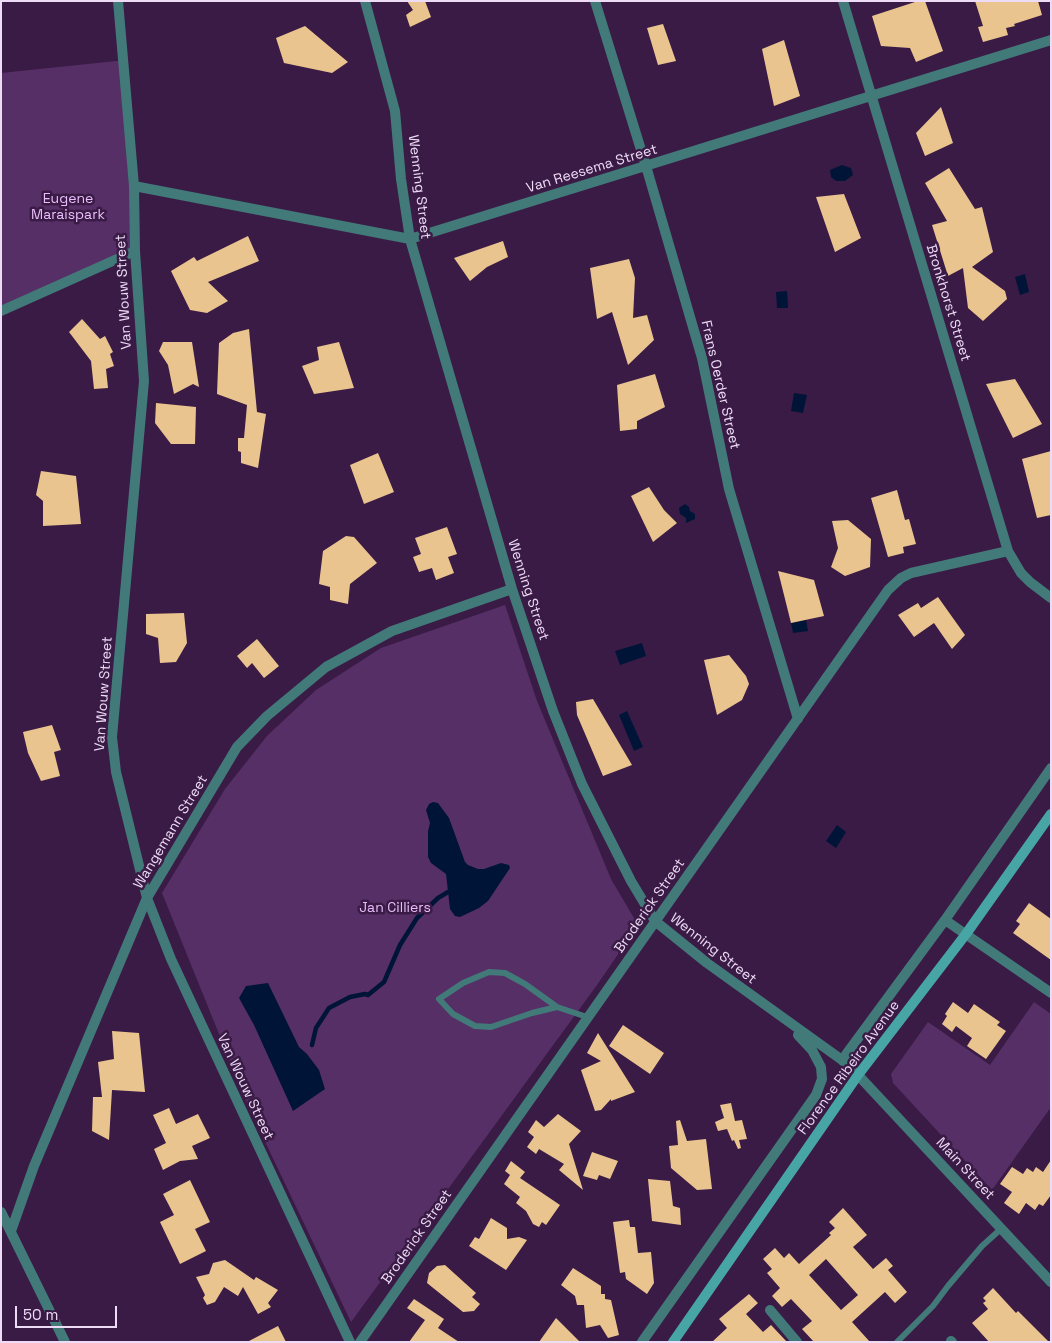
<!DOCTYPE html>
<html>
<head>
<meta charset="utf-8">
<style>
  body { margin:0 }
  #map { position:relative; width:1052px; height:1343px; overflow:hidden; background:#3a1b45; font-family:"Space Grotesk",sans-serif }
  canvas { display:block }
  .frame { position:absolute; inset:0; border:2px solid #eedbf6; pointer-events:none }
  .scale { position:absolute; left:15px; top:1306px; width:102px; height:22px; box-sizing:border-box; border:2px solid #eedbf6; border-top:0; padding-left:6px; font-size:15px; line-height:18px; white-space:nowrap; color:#eedbf6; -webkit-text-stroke:4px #3a1b45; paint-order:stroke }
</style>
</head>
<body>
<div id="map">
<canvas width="1052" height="1343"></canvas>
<div class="frame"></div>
<div class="scale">50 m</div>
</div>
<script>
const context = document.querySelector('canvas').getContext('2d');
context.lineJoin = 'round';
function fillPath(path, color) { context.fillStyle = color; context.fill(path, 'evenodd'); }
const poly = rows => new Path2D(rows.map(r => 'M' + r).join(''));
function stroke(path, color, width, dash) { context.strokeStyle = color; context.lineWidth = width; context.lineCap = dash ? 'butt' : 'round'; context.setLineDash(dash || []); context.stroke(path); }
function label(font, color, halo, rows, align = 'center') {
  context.font = font + ' "Space Grotesk",sans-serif'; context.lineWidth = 5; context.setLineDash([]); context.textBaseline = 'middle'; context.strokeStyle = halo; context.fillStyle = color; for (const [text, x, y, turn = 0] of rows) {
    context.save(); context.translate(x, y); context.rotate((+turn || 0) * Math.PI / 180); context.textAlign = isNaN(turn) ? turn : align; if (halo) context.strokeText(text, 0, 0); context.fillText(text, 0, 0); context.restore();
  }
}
fillPath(poly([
  [126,60,136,249,1,310,1,73],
  [505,605,537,701,611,879,638,925,597,985,351,1322,249,1108,162,893,225,789,267,736,316,690,381,648],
  [1034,1002,1051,1014,1051,1107,992,1190,893,1083,891,1074,928,1022,990,1065]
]), '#572f67');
fillPath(poly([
  [842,165,851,168,853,175,845,181,836,181,831,177,830,170],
  [1025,274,1029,292,1020,295,1015,277],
  [787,291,788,308,777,308,776,292],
  [794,393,807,395,803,413,791,411],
  [685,504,689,507,690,511,695,514,695,519,686,523,686,518,680,514,679,508],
  [806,620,808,631,793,633,791,623],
  [642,643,646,656,620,665,615,651],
  [627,711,643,747,634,751,619,715],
  [433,802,438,803,449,818,465,862,468,865,478,869,484,869,501,863,509,865,510,868,488,901,479,908,460,917,455,916,450,909,446,874,431,863,428,857,428,831,430,823,426,810,429,804],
  [837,825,846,832,836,848,826,841],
  [268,983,299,1047,307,1054,319,1070,325,1089,293,1111,254,1025,239,998,246,986]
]), '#001438');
stroke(poly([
  [312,1045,316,1028,329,1008,350,997,365,994,368,995,384,982,400,945,417,918,438,898,448,892]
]), '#001438', 4.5);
fillPath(poly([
  [407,1,425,1,431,17,410,27,406,15,413,10],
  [918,1,925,1,943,51,916,62,910,48,881,46,872,16],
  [975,1,1038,1,1042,15,1014,24,1015,26,1006,28,1008,35,983,42,978,27,983,26],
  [663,24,676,61,658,65,647,28],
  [305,26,348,62,332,73,284,63,276,38],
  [784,40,800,96,774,106,762,49],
  [941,107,953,143,925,156,916,133],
  [949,168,975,209,982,207,993,252,972,267,1005,291,1007,299,983,321,968,308,963,268,948,276,932,225,947,221,925,183],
  [844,194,861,238,835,252,816,197],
  [248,236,259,261,208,282,228,301,207,313,190,310,171,271,194,257,197,261],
  [503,241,508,257,487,267,470,281,454,258],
  [629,259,635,278,633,318,647,315,654,340,628,365,612,312,597,319,590,268],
  [82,319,100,339,105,336,113,352,110,354,114,366,106,369,108,388,94,389,91,361,69,332],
  [249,329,257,412,266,414,258,468,241,463,241,452,238,451,238,438,244,438,247,405,217,394,219,343,233,333],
  [163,342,192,342,199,387,193,384,174,394,168,365,159,351],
  [339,342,354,388,314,394,302,366,319,360,317,347],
  [655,374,665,407,637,421,637,429,620,431,617,385],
  [1015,379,1042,424,1013,438,986,384],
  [156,403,196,407,195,444,171,444,155,423],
  [1051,451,1051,515,1037,518,1022,459],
  [378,453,394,492,364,504,350,465],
  [41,471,76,476,81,524,43,526,43,501,36,495],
  [649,487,664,510,677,523,653,542,631,496],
  [897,490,905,520,909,519,916,544,903,547,904,553,888,557,871,498],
  [848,520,871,539,870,567,845,576,831,567,838,548,832,521],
  [447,527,457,554,448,557,454,573,436,580,432,568,419,572,413,557,421,554,415,538],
  [346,536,354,537,377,563,350,584,348,604,330,600,330,587,319,584,323,551],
  [778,571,814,580,824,616,791,623],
  [938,597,965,635,952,649,934,623,914,637,898,615,918,603,921,608],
  [184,613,187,643,176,662,160,663,158,638,146,634,146,614],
  [257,639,279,666,264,678,252,663,247,668,237,656],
  [729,655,746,676,749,684,742,700,717,715,704,660],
  [593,699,632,765,603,776,577,715,576,702],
  [52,725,61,750,54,752,60,776,41,781,28,753,23,732],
  [1029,903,1051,919,1051,960,1013,933,1020,924,1016,921],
  [953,1002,968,1013,974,1004,1000,1022,997,1025,1006,1031,986,1059,967,1046,972,1038,956,1026,952,1032,942,1024,947,1016,945,1014],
  [623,1025,664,1053,650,1074,609,1046],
  [112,1031,139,1033,145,1092,112,1090,109,1140,92,1131,93,1097,102,1097,98,1062,114,1059],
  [598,1033,635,1092,611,1101,611,1099,601,1110,595,1111,581,1070,601,1061,587,1053],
  [731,1103,735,1121,742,1120,747,1139,739,1140,741,1148,738,1149,734,1140,732,1141,727,1129,718,1131,715,1122,724,1118,720,1105],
  [169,1108,176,1124,198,1114,210,1138,192,1146,198,1159,180,1161,163,1170,154,1149,166,1143,153,1115],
  [558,1114,581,1131,569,1144,583,1190,559,1170,564,1164,539,1149,536,1154,527,1147,534,1137,528,1132,536,1120,544,1127],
  [680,1120,687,1141,706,1139,712,1189,697,1190,671,1168,669,1146,678,1145,676,1121],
  [592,1152,618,1161,610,1179,599,1175,597,1180,583,1176],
  [1051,1160,1051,1195,1043,1206,1039,1204,1035,1210,1026,1203,1019,1214,1004,1203,1012,1192,1000,1184,1012,1167,1023,1174,1027,1168,1033,1172,1036,1167,1043,1172],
  [511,1161,525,1172,520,1178,560,1205,546,1225,542,1222,539,1227,533,1224,526,1211,516,1203,520,1197,504,1184,510,1175,505,1171],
  [648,1179,670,1181,673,1206,680,1208,681,1225,652,1221],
  [190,1180,210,1222,195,1229,206,1251,180,1264,160,1222,174,1215,163,1194],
  [843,1208,867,1235,853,1247,873,1269,886,1258,893,1266,888,1270,907,1292,895,1303,885,1292,852,1322,870,1342,814,1342,802,1329,812,1321,791,1299,782,1307,772,1296,780,1288,767,1273,772,1269,763,1259,775,1248,784,1258,789,1253,799,1264,831,1235,829,1233,835,1228,829,1222],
  [826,1259,858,1295,841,1310,809,1275],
  [491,1218,507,1228,507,1239,519,1237,527,1240,506,1270,469,1246,475,1237,479,1239],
  [629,1220,630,1227,635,1227,638,1253,651,1252,654,1283,647,1294,626,1279,625,1272,620,1273,613,1222],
  [225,1260,254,1280,256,1277,278,1290,268,1303,271,1307,258,1314,243,1287,238,1296,224,1287,215,1302,207,1305,203,1298,205,1295,196,1277,209,1274,213,1263],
  [445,1265,476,1293,472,1297,480,1304,474,1311,463,1312,427,1283,429,1273,437,1266],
  [573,1268,601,1286,601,1294,605,1294,605,1299,611,1300,619,1335,608,1338,600,1325,586,1328,584,1305,577,1305,575,1296,561,1285],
  [993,1288,1016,1313,1018,1311,1049,1342,989,1342,972,1323,988,1309,983,1303,986,1301,983,1298],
  [749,1294,758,1303,746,1314,763,1332,771,1325,787,1342,712,1342,727,1328,719,1319],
  [414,1299,444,1319,438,1328,459,1342,409,1342,425,1320,407,1308],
  [556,1318,580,1342,539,1342],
  [278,1326,286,1342,247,1342]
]), '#eac48f');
stroke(poly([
  [557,1007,532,1013,491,1027,475,1026,453,1014,439,999,463,983,489,972,505,973,525,984,557,1007,587,1017],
  [897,1342,933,1306,948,1286,982,1246,1002,1228]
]), '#427979', 6);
stroke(poly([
  [118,1,134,186,135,251,144,381,112,737,116,772,147,898,171,959,350,1342],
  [365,1,395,111,401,179,410,239,512,589,553,711,582,784,631,881,655,921,707,963,842,1060,858,1075,1051,1282],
  [595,1,646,166,702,358,729,489,798,719],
  [843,1,1008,551,1021,573,1030,582,1051,598],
  [134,186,410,239,1051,40],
  [1,311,135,251],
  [945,920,1051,993],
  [842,1060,945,920,1051,768],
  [1,1212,65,1342],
  [11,1231,34,1166,147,898,237,747,267,716,326,667,392,631,512,589],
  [770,1310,797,1342],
  [951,1341,952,1342],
  [360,1342,888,590,901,578,911,573,1008,551],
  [642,1342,816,1095,822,1079,821,1067,812,1050,798,1035]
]), '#427979', 10);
stroke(poly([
  [673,1342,858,1075,966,934,1051,814]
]), '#47a5a6', 10);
label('14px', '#eedbf6', '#3a1b45', [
  ["Van Reesema Street",592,169,-17],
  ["Wenning Street",419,187,83],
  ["Van Wouw Street",124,292,-93],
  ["Bronkhorst Street",948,303,73],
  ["Frans Oerder Street",720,385,77],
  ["Wenning Street",528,590,72],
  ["Van Wouw Street",104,694,-86],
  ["Wangemann Street",171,832,-59],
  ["Broderick Street",650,906,-55],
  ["Wenning Street",713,949,38],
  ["Florence Ribeiro Avenue",849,1068,-54],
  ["Van Wouw Street",245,1087,65],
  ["Main Street",965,1169,47],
  ["Broderick Street",417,1237,-55]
]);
label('14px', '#eabefc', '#3a1b45', [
  ["Eugene",68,199],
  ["Maraispark",68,215],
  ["Jan Cilliers",395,908]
]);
</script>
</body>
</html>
